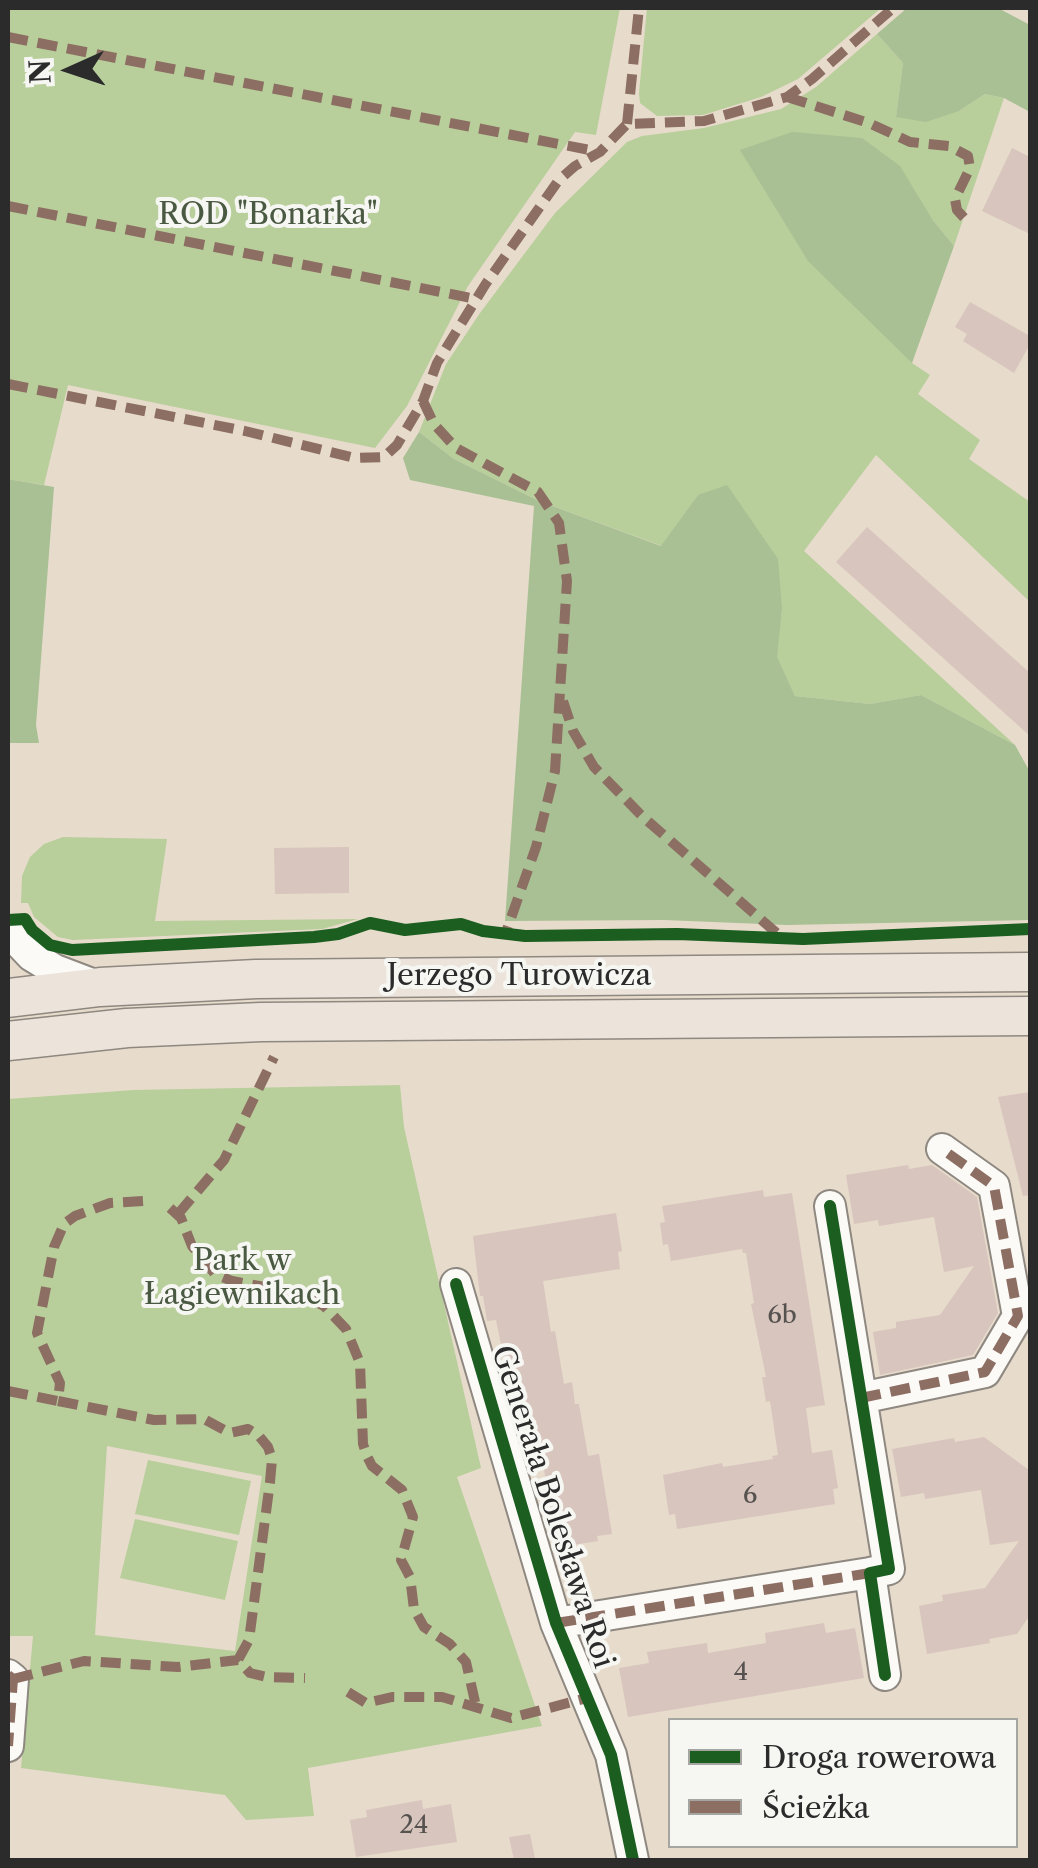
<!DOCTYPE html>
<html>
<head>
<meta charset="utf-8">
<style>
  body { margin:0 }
  #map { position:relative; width:1038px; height:1868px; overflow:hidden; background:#e7dbcb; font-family:"Libre Caslon Text",serif }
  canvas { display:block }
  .frame { position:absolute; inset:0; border:10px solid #2b2b2b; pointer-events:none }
  .legend { position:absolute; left:668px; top:1718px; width:350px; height:130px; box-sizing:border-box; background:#f6f6f2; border:2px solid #a5a5a2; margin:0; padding:12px 18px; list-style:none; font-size:30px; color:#2b2b2b }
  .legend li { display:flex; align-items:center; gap:20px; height:50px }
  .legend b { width:50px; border:2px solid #a5a5a2 }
  .north { position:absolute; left:20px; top:20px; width:100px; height:100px; -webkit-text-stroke:8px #f6f6f2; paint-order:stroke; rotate:267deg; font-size:28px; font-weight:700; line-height:40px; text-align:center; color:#2b2b2b }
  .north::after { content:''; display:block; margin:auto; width:35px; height:45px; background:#2b2b2b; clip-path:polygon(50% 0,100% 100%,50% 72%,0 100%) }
</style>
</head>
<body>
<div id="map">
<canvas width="1038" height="1868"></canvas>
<div class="frame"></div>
<ul class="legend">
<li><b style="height:12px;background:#1b5e20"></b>Droga rowerowa</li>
<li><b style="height:12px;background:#8d6e63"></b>Ścieżka</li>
</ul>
<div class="north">N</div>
</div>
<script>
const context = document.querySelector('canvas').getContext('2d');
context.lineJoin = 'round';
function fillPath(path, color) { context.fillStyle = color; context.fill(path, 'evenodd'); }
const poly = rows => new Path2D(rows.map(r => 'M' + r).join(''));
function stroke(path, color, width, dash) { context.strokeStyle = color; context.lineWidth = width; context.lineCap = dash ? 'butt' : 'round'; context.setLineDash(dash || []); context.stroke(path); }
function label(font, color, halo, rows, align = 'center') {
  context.font = font + ' "Libre Caslon Text",serif'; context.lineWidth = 8; context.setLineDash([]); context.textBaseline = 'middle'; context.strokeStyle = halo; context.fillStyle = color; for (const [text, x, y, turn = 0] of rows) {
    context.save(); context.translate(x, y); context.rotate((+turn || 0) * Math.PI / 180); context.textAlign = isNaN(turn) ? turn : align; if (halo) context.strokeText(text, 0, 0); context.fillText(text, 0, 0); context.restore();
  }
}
fillPath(poly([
  [8,8,620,8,596,135,575,132,468,286,407,406,375,448,68,385,44,485,8,479],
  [647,8,881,8,798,79,761,97,703,115,657,116,640,103,639,93],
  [877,34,903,63,896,117,959,111,985,94,1004,98,954,246,932,219,912,363,930,375,918,394,980,440,969,459,1030,502,1030,602,876,455,804,551,1015,745,921,695,870,704,795,696,776,657,782,609,698,495,662,546,539,501,454,459,419,432,446,364,480,313,555,213,627,142,642,136,704,128,781,109,816,87],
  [63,837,167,839,155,921,358,919,322,929,73,940,58,937,34,917,28,903,21,903,22,876,30,857,44,844],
  [400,1085,404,1127,481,1468,457,1477,542,1726,308,1768,314,1816,246,1820,225,1795,21,1768,33,1636,8,1636,8,1099,134,1090],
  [107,1446,262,1476,235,1651,95,1635],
  [148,1460,251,1481,239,1535,135,1514],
  [135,1519,238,1541,225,1600,120,1578]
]), '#b8ce9b');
fillPath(poly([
  [907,8,998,8,1030,25,1030,112,1004,98,985,94,959,111,926,122,896,117,903,63,877,34],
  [792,132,862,138,900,166,932,219,954,246,912,363,808,261,740,150],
  [419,432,454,459,539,501,661,546,698,495,727,485,778,559,782,609,777,657,795,696,870,704,921,695,1015,745,1030,772,1030,920,787,925,664,920,505,921,534,506,410,480,403,458],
  [8,479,54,487,36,725,39,743,8,743]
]), '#a8c093');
fillPath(poly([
  [1012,148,1030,157,1030,234,982,211],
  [970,302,1030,336,1030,344,1014,373,963,341,967,334,955,327],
  [867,527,1030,673,1030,736,836,562],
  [349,847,349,893,275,894,274,848],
  [1030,1092,1030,1195,1023,1196,998,1097],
  [908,1165,909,1169,932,1165,977,1197,998,1313,973,1355,880,1375,873,1332,896,1328,896,1322,940,1315,974,1266,944,1272,934,1217,879,1226,878,1220,854,1224,846,1175],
  [763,1190,764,1197,792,1193,825,1405,806,1408,812,1453,832,1450,838,1488,833,1489,835,1504,677,1529,675,1514,669,1515,663,1475,722,1463,723,1467,773,1459,772,1456,778,1455,770,1401,766,1402,762,1377,766,1377,751,1304,754,1303,746,1253,743,1253,742,1249,671,1261,668,1244,663,1245,660,1223,665,1222,662,1206],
  [616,1213,622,1251,618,1252,620,1269,543,1281,551,1332,555,1331,564,1384,572,1382,575,1404,579,1404,588,1456,599,1454,612,1534,597,1536,598,1541,560,1547,543,1465,535,1466,519,1392,511,1393,496,1320,487,1321,483,1296,480,1296,473,1236],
  [984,1437,1029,1470,1030,1615,1017,1634,989,1639,990,1643,927,1654,919,1606,943,1601,942,1595,985,1588,1019,1541,990,1545,981,1490,925,1499,924,1493,901,1497,892,1449,954,1438,955,1442],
  [824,1623,826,1633,855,1628,864,1678,628,1717,619,1668,649,1663,647,1652,707,1643,708,1653,766,1643,765,1633],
  [422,1800,423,1809,451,1804,457,1842,356,1857,350,1820,367,1817,366,1810],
  [530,1834,535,1858,514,1860,509,1837]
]), '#d8c5bd');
const minor = poly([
  [8,931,32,956,55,970,97,986],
  [830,1206,889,1569,870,1573,885,1675],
  [456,1284,556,1623,611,1755,633,1860],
  [861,1398,985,1372,1018,1316,994,1186,942,1149],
  [556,1623,870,1573],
  [8,1675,13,1679,8,1746]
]);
const major = poly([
  [8,998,100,987,256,979,1030,972],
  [8,1041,127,1028,261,1022,1030,1016]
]);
stroke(minor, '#8e8881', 34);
stroke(major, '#8e8881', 41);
stroke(minor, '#fbfaf7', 30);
stroke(major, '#ece4db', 38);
stroke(poly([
  [8,37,600,152],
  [787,97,869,123,910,142,949,146,968,156,970,168,955,199,957,210,967,221],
  [627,124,639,8],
  [8,206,476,299],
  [8,384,245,431,355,458,384,457,397,445,423,401,437,363,485,285,558,181,575,166,600,152,627,124,704,121,787,97,812,79,893,8],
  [423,401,434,424,456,448,538,492,559,523,567,581,555,771,536,847,505,935],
  [563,701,573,731,594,767,643,817,780,936],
  [143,1201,110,1203,75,1216,64,1224,54,1247,37,1333,60,1383,58,1401,154,1420,204,1419,230,1433,248,1429,259,1436,268,1447,272,1459,270,1482,249,1640,238,1660],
  [170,1208,181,1218,192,1246,215,1274,232,1281,299,1293,324,1306,346,1329,360,1363,363,1444,367,1456,372,1466,402,1490,413,1517,401,1560,410,1577,414,1609,424,1627,450,1644,466,1662,476,1706],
  [178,1214,224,1160,274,1057],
  [8,1391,58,1401],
  [861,1398,985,1372,1018,1316,994,1186,942,1149],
  [556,1623,870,1573],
  [8,1675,13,1679,8,1746],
  [13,1679,84,1661,178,1667,238,1660,250,1673,267,1677,305,1678],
  [348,1692,366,1703,392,1697,442,1697,511,1718,587,1698]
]), '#8d6e63', 10, [20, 10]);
stroke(poly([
  [8,920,25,919,32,930,50,945,72,950,314,937,338,934,370,923,405,930,461,924,483,931,525,936,677,934,803,939,1030,929],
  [830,1206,889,1569,870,1573,885,1675],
  [456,1284,556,1623,611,1755,633,1860]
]), '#1b5e20', 12);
label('25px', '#565250', null, [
  ["6b",782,1316],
  ["6",750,1496],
  ["4",741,1673],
  ["24",414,1826]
]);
label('30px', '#4a5941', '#f6f6f2', [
  ["ROD \"Bonarka\"",268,215],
  ["Park w",242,1261],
  ["Łagiewnikach",242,1295]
]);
label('30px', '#2b2b2b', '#f6f6f2', [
  ["Jerzego Turowicza",519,976],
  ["Generała Bolesława Roi",552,1507,72]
]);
</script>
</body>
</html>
